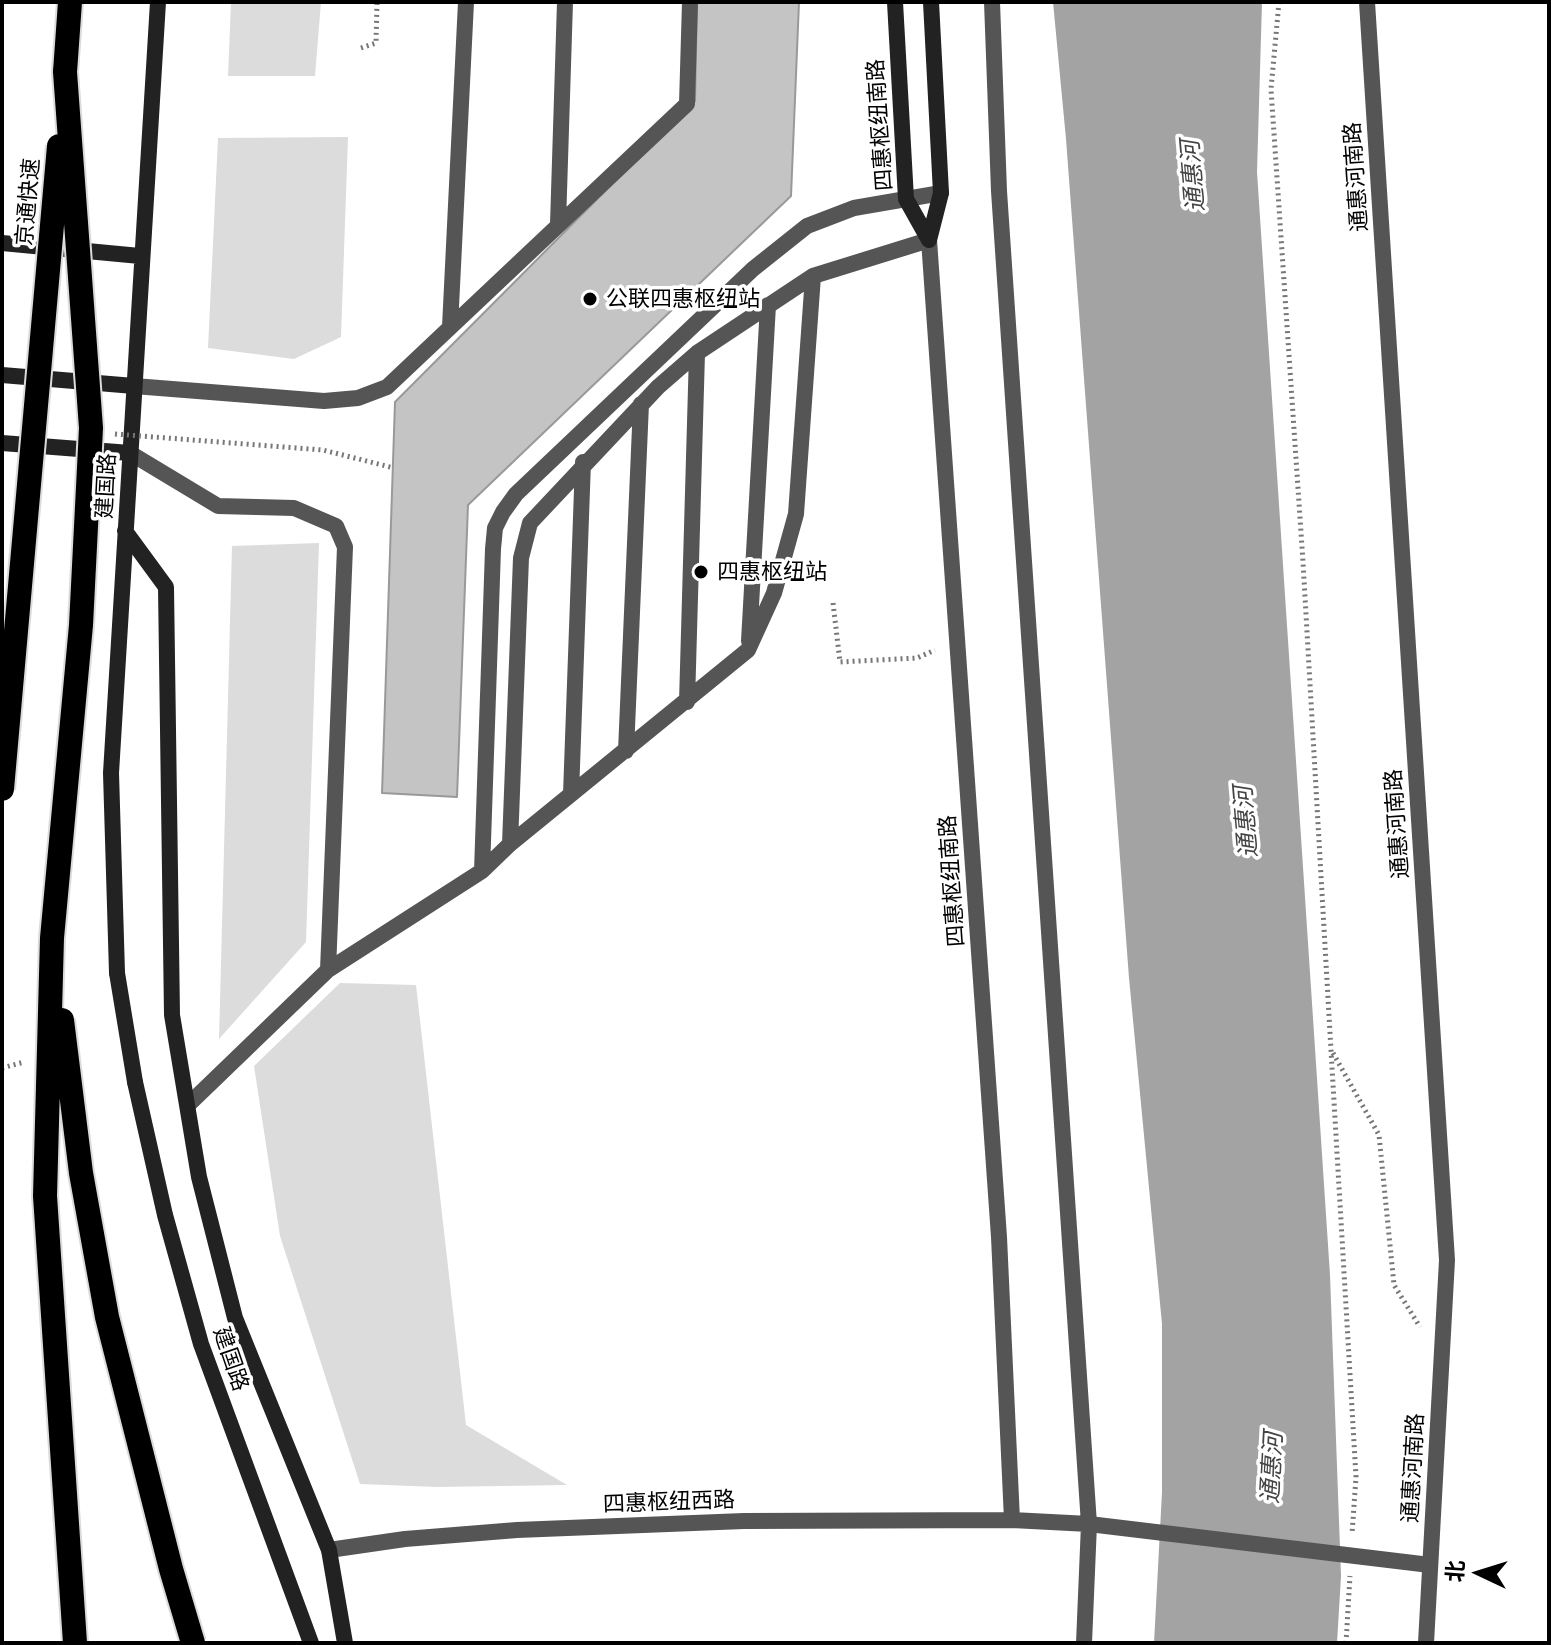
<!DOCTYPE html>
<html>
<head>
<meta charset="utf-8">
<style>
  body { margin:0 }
  #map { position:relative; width:1551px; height:1645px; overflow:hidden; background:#fff; font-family:Lato,"Noto Sans SC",sans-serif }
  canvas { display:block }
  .frame { position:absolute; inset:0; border:4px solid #000; pointer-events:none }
  .north { position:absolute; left:1439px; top:1533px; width:80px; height:80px; -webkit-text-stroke:6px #fff; paint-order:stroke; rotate:274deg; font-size:22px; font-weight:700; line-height:32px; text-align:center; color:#000 }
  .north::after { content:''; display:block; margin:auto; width:28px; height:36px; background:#000; clip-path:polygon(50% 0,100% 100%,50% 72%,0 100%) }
</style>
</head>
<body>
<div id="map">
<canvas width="1551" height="1645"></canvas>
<div class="frame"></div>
<div class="north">北</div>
</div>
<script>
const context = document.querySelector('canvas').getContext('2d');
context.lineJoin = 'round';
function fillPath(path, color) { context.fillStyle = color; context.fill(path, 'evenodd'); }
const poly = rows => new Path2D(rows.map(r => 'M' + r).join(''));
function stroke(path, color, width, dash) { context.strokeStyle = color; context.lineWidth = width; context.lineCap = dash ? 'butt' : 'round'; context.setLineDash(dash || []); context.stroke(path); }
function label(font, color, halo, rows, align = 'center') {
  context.font = font + ' Lato,"Noto Sans SC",sans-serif'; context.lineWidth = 7; context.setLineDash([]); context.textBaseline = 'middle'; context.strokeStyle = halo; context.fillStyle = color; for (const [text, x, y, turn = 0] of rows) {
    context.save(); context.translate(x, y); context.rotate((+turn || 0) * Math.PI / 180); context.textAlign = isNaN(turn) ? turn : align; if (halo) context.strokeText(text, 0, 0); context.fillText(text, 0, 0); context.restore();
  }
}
fillPath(poly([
  [231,2,321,2,315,76,228,76],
  [348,137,341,337,294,359,208,348,218,138],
  [319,543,306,942,219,1039,232,546],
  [340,983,416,985,466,1425,567,1485,437,1487,360,1484,280,1236,254,1066]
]), '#dcdcdc');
fillPath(poly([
  [1053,2,1262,2,1257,172,1330,1275,1341,1576,1337,1643,1154,1643,1162,1492,1162,1324,1129,978,1066,139]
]), '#a3a3a3');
const building = poly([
  [697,2,799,2,791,196,468,505,457,797,382,793,395,402,695,101,697,2]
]);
fillPath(building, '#c4c4c4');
stroke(building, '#999', 2);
const highway = poly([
  [65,72,70,2]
]);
stroke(highway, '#dbdbdb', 28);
stroke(poly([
  [1279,2,1271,89,1303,562,1331,1050,1356,1477,1352,1534],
  [361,48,376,43,377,2],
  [833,603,840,662,917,658,935,650],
  [1333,1053,1379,1135,1394,1285,1420,1327],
  [2,1068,24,1062],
  [1346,1643,1350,1576]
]), '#777', 5, [2, 4]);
stroke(poly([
  [558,224,565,2],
  [450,327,466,2],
  [134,386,324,401,358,398,387,387,687,104,690,2],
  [130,453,218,506,294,508,336,526,345,547,328,970,189,1104],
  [749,641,768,305],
  [687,702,697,353],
  [626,751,641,404],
  [571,794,583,462],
  [510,844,521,558,530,523,658,387,697,353,813,276,929,240],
  [482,871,493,549,495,528,503,512,516,494,753,269,807,226,854,208,941,193],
  [328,970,482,871,510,844,748,650,774,593,796,514,813,276]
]), '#555', 16);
stroke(poly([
  [992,2,999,191,1089,1524,1084,1643],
  [1367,2,1447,1260,1426,1643],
  [929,240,999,1237,1012,1520],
  [329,1550,405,1539,517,1530,744,1521,1012,1520,1089,1524]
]), '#555', 16);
stroke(poly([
  [895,2,906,199,929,240],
  [929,240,941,193,931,2],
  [2,243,140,256],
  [2,375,134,386],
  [2,443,130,453],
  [125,531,166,587,172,1015,199,1177,235,1318,329,1550,345,1643],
  [117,973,111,773,158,2],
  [135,1082,165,1215,201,1344,311,1643]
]), '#222', 16);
stroke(highway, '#000', 24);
const highwayBridge = poly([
  [65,72,91,428,81,625,52,938,45,1196,75,1643],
  [2,789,59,146],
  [62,1020,81,1173,107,1317,171,1569,193,1643]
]);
stroke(highwayBridge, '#dbdbdb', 28, []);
stroke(poly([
  [115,434,323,450,394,468]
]), '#777', 5, [2, 4]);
stroke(poly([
  [1089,1524,1430,1565]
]), '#555', 16);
stroke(poly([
  [117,973,135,1082]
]), '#222', 16);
stroke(highwayBridge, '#000', 24);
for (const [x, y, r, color] of [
  [590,299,8,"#000"],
  [701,572,8,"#000"]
]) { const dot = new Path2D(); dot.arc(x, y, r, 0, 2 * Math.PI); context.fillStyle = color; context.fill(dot); stroke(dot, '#fff', 3); }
label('22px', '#000', '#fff', [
  ["四惠枢纽南路",880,125,-94],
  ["通惠河南路",1356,177,-94],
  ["京通快速",28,202,-85],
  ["建国路",106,486,-87],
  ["通惠河南路",1397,824,-94],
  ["四惠枢纽南路",952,881,-94],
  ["建国路",231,1359,71],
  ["通惠河南路",1413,1468,-87],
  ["四惠枢纽西路",669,1502,-2]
]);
label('22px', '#000', '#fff', [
  ["公联四惠枢纽站",606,299],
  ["四惠枢纽站",717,572]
], 'left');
label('italic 24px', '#444', '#fff', [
  ["通惠河",1193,176,-95],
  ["通惠河",1246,822,-95],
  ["通惠河",1272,1468,-87]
]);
</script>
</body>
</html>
